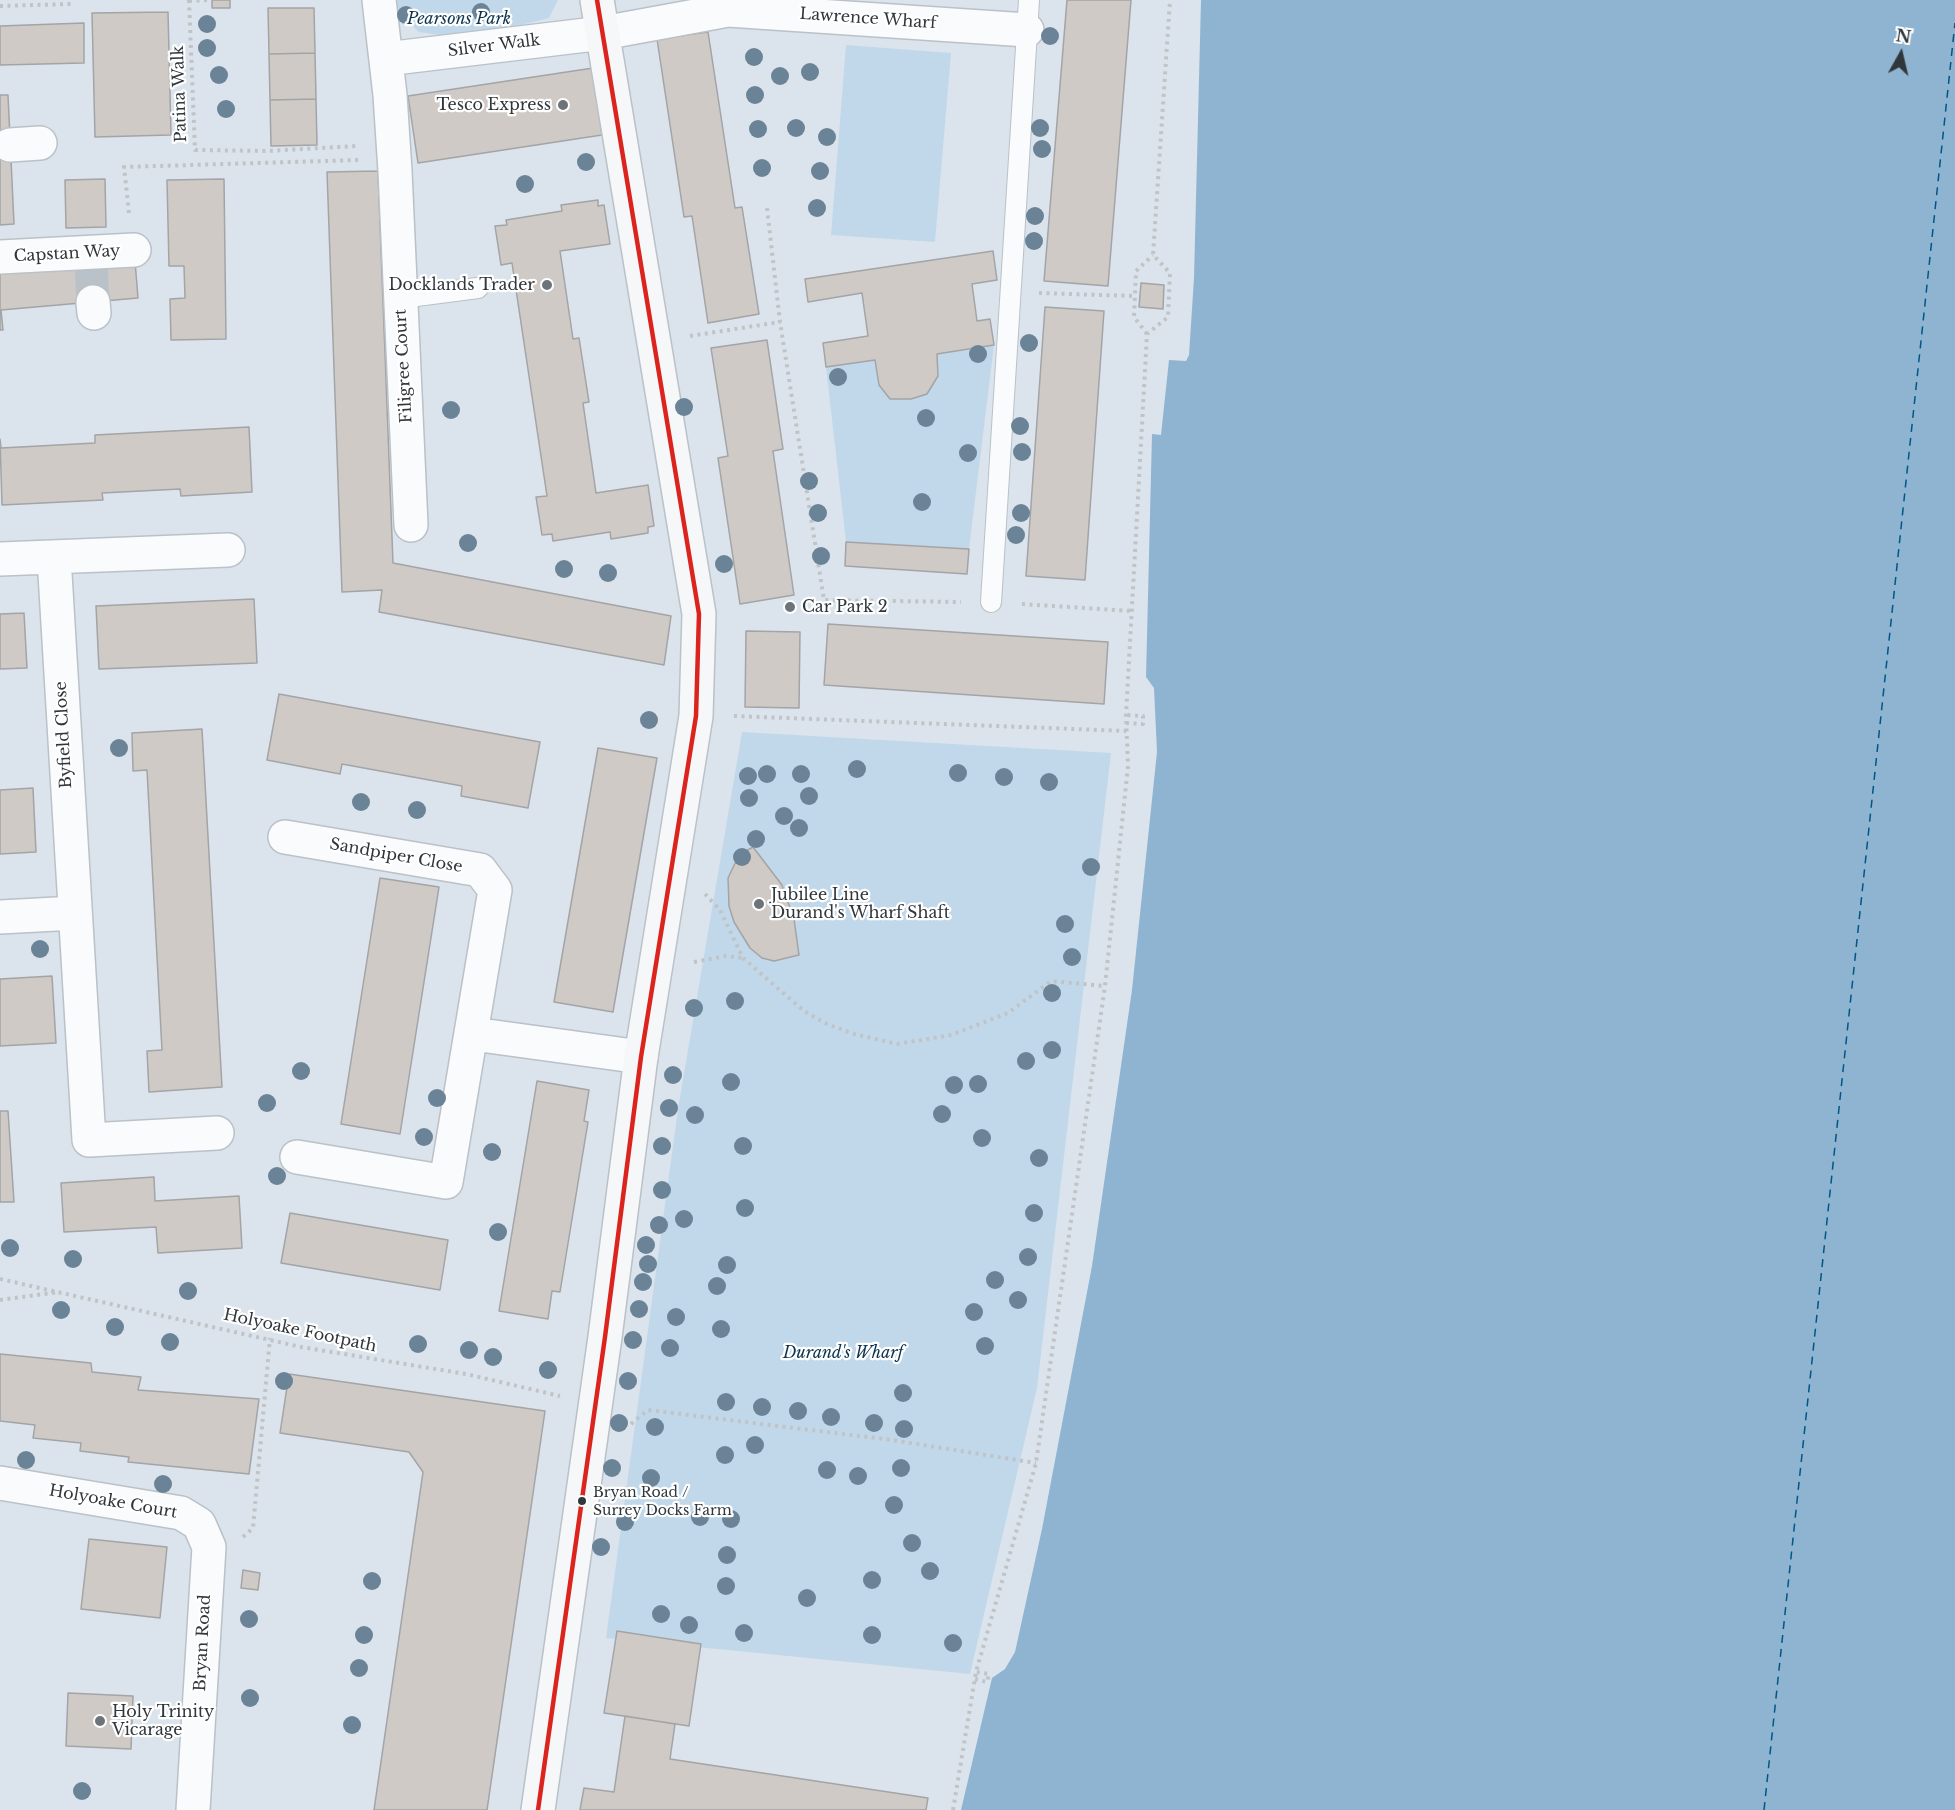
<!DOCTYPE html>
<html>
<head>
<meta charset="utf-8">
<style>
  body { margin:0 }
  #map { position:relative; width:1955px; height:1810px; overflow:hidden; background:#dbe4ec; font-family:"Libre Baskerville",serif }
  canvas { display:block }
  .north { position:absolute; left:1871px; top:24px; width:60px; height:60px; -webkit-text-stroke:4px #fff; paint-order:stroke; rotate:8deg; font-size:16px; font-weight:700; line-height:24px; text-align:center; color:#30373c }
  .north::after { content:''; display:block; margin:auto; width:21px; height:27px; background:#30373c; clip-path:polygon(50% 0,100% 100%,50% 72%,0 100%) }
</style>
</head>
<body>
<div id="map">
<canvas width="1955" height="1810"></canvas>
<div class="north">N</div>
</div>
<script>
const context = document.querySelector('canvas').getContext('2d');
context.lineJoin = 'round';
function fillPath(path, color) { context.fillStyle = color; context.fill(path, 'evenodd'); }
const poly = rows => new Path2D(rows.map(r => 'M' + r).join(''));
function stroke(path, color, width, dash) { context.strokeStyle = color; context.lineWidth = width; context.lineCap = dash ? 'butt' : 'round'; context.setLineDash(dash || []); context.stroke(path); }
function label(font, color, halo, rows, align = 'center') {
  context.font = font + ' "Libre Baskerville",serif'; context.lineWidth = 4.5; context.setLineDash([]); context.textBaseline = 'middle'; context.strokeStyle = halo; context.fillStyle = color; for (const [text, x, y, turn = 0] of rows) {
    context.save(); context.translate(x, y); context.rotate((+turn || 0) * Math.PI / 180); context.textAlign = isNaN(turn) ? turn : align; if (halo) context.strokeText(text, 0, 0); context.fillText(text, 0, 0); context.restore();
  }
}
fillPath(poly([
  [386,0,558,0,549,18,465,39,419,32],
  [846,45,951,53,935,242,831,235],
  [994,345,969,549,846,542,826,367,875,360,879,385,890,398,911,399,927,394,938,376,937,354],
  [742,732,1111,753,1037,1388,970,1674,606,1638,678,1109]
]), '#c1d8eb');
fillPath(poly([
  [1201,0,1955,0,1955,1810,961,1810,992,1678,1005,1669,1015,1652,1042,1529,1092,1266,1132,990,1157,752,1154,688,1146,677,1152,434,1161,435,1169,360,1186,361,1189,355,1194,278]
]), '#8fb4d1');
stroke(poly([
  [1764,1810,1955,23]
]), '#005687', 1.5, [8, 6]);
const building = poly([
  [212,0,230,0,230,8,212,8,212,0],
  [1067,0,1131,0,1108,286,1044,281,1067,0],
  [268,8,314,8,315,53,269,54,268,8],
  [168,12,171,135,95,137,92,13,168,12],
  [84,23,84,63,0,65,0,26,84,23],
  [708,32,735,208,742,207,759,314,708,323,692,216,684,217,657,39,708,32],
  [315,53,316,99,270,100,269,54,315,53],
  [593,68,602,135,418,163,408,96,593,68],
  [0,95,8,95,14,224,0,225,0,95],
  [316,99,317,145,271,146,270,100,316,99],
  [378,171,393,563,671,616,664,665,379,612,382,590,342,592,327,172,378,171],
  [105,179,106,227,66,228,65,180,105,179],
  [224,179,226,339,171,340,170,299,185,298,184,266,169,266,167,180,224,179],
  [598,200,598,206,604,205,610,244,560,251,573,339,579,338,589,402,583,403,596,493,648,485,654,526,648,527,648,533,611,539,610,532,553,541,552,534,542,535,536,497,547,496,512,263,501,265,495,226,507,225,506,220,562,211,561,205,598,200],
  [993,251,997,280,972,284,977,321,990,319,994,345,937,354,938,376,927,394,911,399,890,399,879,385,875,360,826,367,823,343,868,336,862,293,808,302,805,279,993,251],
  [135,261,138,298,1,310,3,330,0,330,0,273,135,261],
  [1141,283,1164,285,1163,309,1139,307,1141,283],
  [1045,307,1104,311,1085,580,1026,576,1045,307],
  [767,340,783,449,773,451,794,595,740,604,718,458,728,456,711,348,767,340],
  [249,427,252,492,181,496,180,489,102,493,103,500,2,505,0,439,1,448,95,443,95,435,249,427],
  [846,542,969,549,967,574,845,566,846,542],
  [254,599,257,663,99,669,96,606,254,599],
  [24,613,27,668,0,669,0,614,24,613],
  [828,624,1108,642,1104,704,824,685,828,624],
  [746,631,800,632,799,708,745,707,746,631],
  [279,694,540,742,528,808,461,796,462,786,342,764,340,774,267,760,279,694],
  [202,729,222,1087,149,1092,147,1051,162,1050,147,770,133,771,132,733,202,729],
  [598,748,657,758,613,1012,554,1002,598,748],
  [33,788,36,852,0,854,0,790,33,788],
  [753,847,782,885,794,919,799,955,774,961,762,958,750,948,734,922,729,906,728,878,739,855,753,847],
  [380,878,439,887,400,1134,341,1124,380,878],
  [52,976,56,1043,0,1046,0,979,52,976],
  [537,1081,589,1090,584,1121,588,1122,560,1292,552,1291,548,1319,499,1311,537,1081],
  [0,1111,8,1111,14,1202,0,1202,0,1111],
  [154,1177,155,1201,239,1196,242,1248,158,1253,156,1227,64,1232,61,1183,154,1177],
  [290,1213,448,1240,440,1290,281,1263,290,1213],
  [0,1354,91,1363,92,1372,141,1377,138,1390,259,1399,249,1474,128,1462,129,1457,80,1451,81,1443,33,1438,35,1425,0,1421,0,1354],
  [289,1374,545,1411,487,1810,374,1810,423,1472,409,1452,280,1433,289,1374],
  [89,1539,167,1547,160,1618,81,1609,89,1539],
  [243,1570,260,1573,258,1590,241,1588,243,1570],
  [617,1631,701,1644,689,1726,604,1713,617,1631],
  [68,1693,133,1696,131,1749,66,1746,68,1693],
  [625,1716,675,1724,670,1759,928,1798,926,1810,580,1810,584,1788,614,1792,625,1716]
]);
fillPath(building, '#cfcac6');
stroke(building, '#a3a4a6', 1.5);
stroke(poly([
  [91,265,93,302]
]), '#b9c1c9', 33, [33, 16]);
const lane = poly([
  [401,298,478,288],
  [991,602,1029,0]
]);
const street = poly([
  [379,0,390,95,395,171,411,525],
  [386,59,603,33,728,10,1027,30],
  [10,145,40,143],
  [0,257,134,250],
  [93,302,94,313],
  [54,557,89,1140,217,1133],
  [0,559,228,550],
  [285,837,480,870,495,890,446,1182,297,1157],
  [0,917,75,913],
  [473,1034,641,1057],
  [0,1483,181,1513,199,1524,209,1547,193,1810]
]);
const secondary = poly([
  [538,1810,605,1337,641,1057,696,716,699,614,597,0]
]);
stroke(lane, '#bac1c7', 22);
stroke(street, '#bac1c7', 36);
stroke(secondary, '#bac1c7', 36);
stroke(poly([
  [189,0,195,150,267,151,356,146],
  [189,1,208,0],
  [0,6,71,4],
  [767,208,780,322,824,600,961,602],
  [129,213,124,167,359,160],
  [1039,293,1134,296],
  [1147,334,1134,317,1136,271,1153,255],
  [690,336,780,322],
  [1022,604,1132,611],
  [734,716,1126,731],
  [1126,723,1143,724,1143,716,1126,715],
  [705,894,720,910,743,958,804,1011,827,1024,854,1034,897,1044,951,1035,1008,1013,1051,981,1105,986],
  [694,962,726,956,743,958],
  [0,1279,301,1347,466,1374,560,1396],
  [0,1300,59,1292],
  [631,1424,648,1410,892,1440,1036,1463],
  [243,1537,253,1528,270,1338],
  [975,1679,987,1682,989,1674,976,1672],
  [953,1810,976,1672,1036,1463,1105,986,1128,766,1126,715,1147,334,1168,317,1170,273,1153,255,1170,0]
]), '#c0c4c6', 4, [3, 4.5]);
stroke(lane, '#fafbfc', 20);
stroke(street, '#fafbfc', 33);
stroke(secondary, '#f5f7f9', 33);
stroke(poly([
  [538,1810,605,1337,641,1057,696,716,699,614,597,0]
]), '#dc241f', 4.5);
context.fillStyle = '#6a8396';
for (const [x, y] of [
  [481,12],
  [406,15],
  [207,24],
  [1050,36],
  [207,48],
  [754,57],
  [810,72],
  [219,75],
  [780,76],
  [755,95],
  [226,109],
  [796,128],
  [1040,128],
  [758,129],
  [827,137],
  [1042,149],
  [586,162],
  [762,168],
  [820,171],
  [525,184],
  [817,208],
  [1035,216],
  [1034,241],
  [1029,343],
  [978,354],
  [838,377],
  [684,407],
  [451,410],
  [926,418],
  [1020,426],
  [1022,452],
  [968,453],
  [809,481],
  [922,502],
  [818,513],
  [1021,513],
  [1016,535],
  [468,543],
  [821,556],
  [724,564],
  [564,569],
  [608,573],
  [649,720],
  [119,748],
  [857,769],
  [958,773],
  [767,774],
  [801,774],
  [748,776],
  [1004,777],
  [1049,782],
  [809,796],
  [749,798],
  [361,802],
  [417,810],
  [784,816],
  [799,828],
  [756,839],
  [742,857],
  [1091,867],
  [1065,924],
  [40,949],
  [1072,957],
  [1052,993],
  [735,1001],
  [694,1008],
  [1052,1050],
  [1026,1061],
  [301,1071],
  [673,1075],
  [731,1082],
  [978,1084],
  [954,1085],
  [437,1098],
  [267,1103],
  [669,1108],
  [942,1114],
  [695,1115],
  [424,1137],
  [982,1138],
  [662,1146],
  [743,1146],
  [492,1152],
  [1039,1158],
  [277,1176],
  [662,1190],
  [745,1208],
  [1034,1213],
  [684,1219],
  [659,1225],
  [498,1232],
  [646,1245],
  [10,1248],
  [1028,1257],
  [73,1259],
  [648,1264],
  [727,1265],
  [995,1280],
  [643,1282],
  [717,1286],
  [188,1291],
  [1018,1300],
  [639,1309],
  [61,1310],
  [974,1312],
  [676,1317],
  [115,1327],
  [721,1329],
  [633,1340],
  [170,1342],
  [418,1344],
  [985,1346],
  [670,1348],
  [469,1350],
  [493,1357],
  [548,1370],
  [284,1381],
  [628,1381],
  [903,1393],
  [726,1402],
  [762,1407],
  [798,1411],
  [831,1417],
  [619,1423],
  [874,1423],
  [655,1427],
  [904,1429],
  [755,1445],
  [725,1455],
  [26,1460],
  [612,1468],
  [901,1468],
  [827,1470],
  [858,1476],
  [651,1478],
  [163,1484],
  [894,1505],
  [700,1517],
  [731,1519],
  [625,1522],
  [912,1543],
  [601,1547],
  [727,1555],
  [930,1571],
  [872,1580],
  [372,1581],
  [726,1586],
  [807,1598],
  [661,1614],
  [249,1619],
  [689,1625],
  [744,1633],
  [364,1635],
  [872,1635],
  [953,1643],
  [359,1668],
  [250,1698],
  [352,1725],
  [82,1791]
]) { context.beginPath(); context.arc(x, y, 9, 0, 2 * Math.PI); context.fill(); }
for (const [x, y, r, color] of [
  [563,105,6,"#6c747a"],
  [547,285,6,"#6c747a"],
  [790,607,6,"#6c747a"],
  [759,904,6,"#6c747a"],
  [582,1501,5,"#30373c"],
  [100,1721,6,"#6c747a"]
]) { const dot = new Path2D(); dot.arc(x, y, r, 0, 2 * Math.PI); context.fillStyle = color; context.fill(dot); stroke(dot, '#fff', 2); }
label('14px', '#30373c', '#fff', [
  ["Bryan Road /",593,1493],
  ["Surrey Docks Farm",593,1511]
], 'left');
label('italic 16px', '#0d344f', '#fff', [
  ["Pearsons Park",459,19],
  ["Durand's Wharf",843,1353]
]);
label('16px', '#30373c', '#fff', [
  ["Lawrence Wharf",868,19,4],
  ["Silver Walk",494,46,-7],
  ["Patina Walk",180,94,-92],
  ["Capstan Way",67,254,-3],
  ["Filigree Court",404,366,-93],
  ["Byfield Close",64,735,-93],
  ["Sandpiper Close",396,856,10],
  ["Holyoake Footpath",300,1331,12],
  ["Holyoake Court",113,1502,10],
  ["Bryan Road",203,1643,-87]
]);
label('16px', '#30373c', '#fff', [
  ["Tesco Express",551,105,"right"],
  ["Docklands Trader",535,285,"right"],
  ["Car Park 2",802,607],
  ["Jubilee Line",771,895],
  ["Durand's Wharf Shaft",771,913],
  ["Holy Trinity",112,1712],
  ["Vicarage",112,1730]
], 'left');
</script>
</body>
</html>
